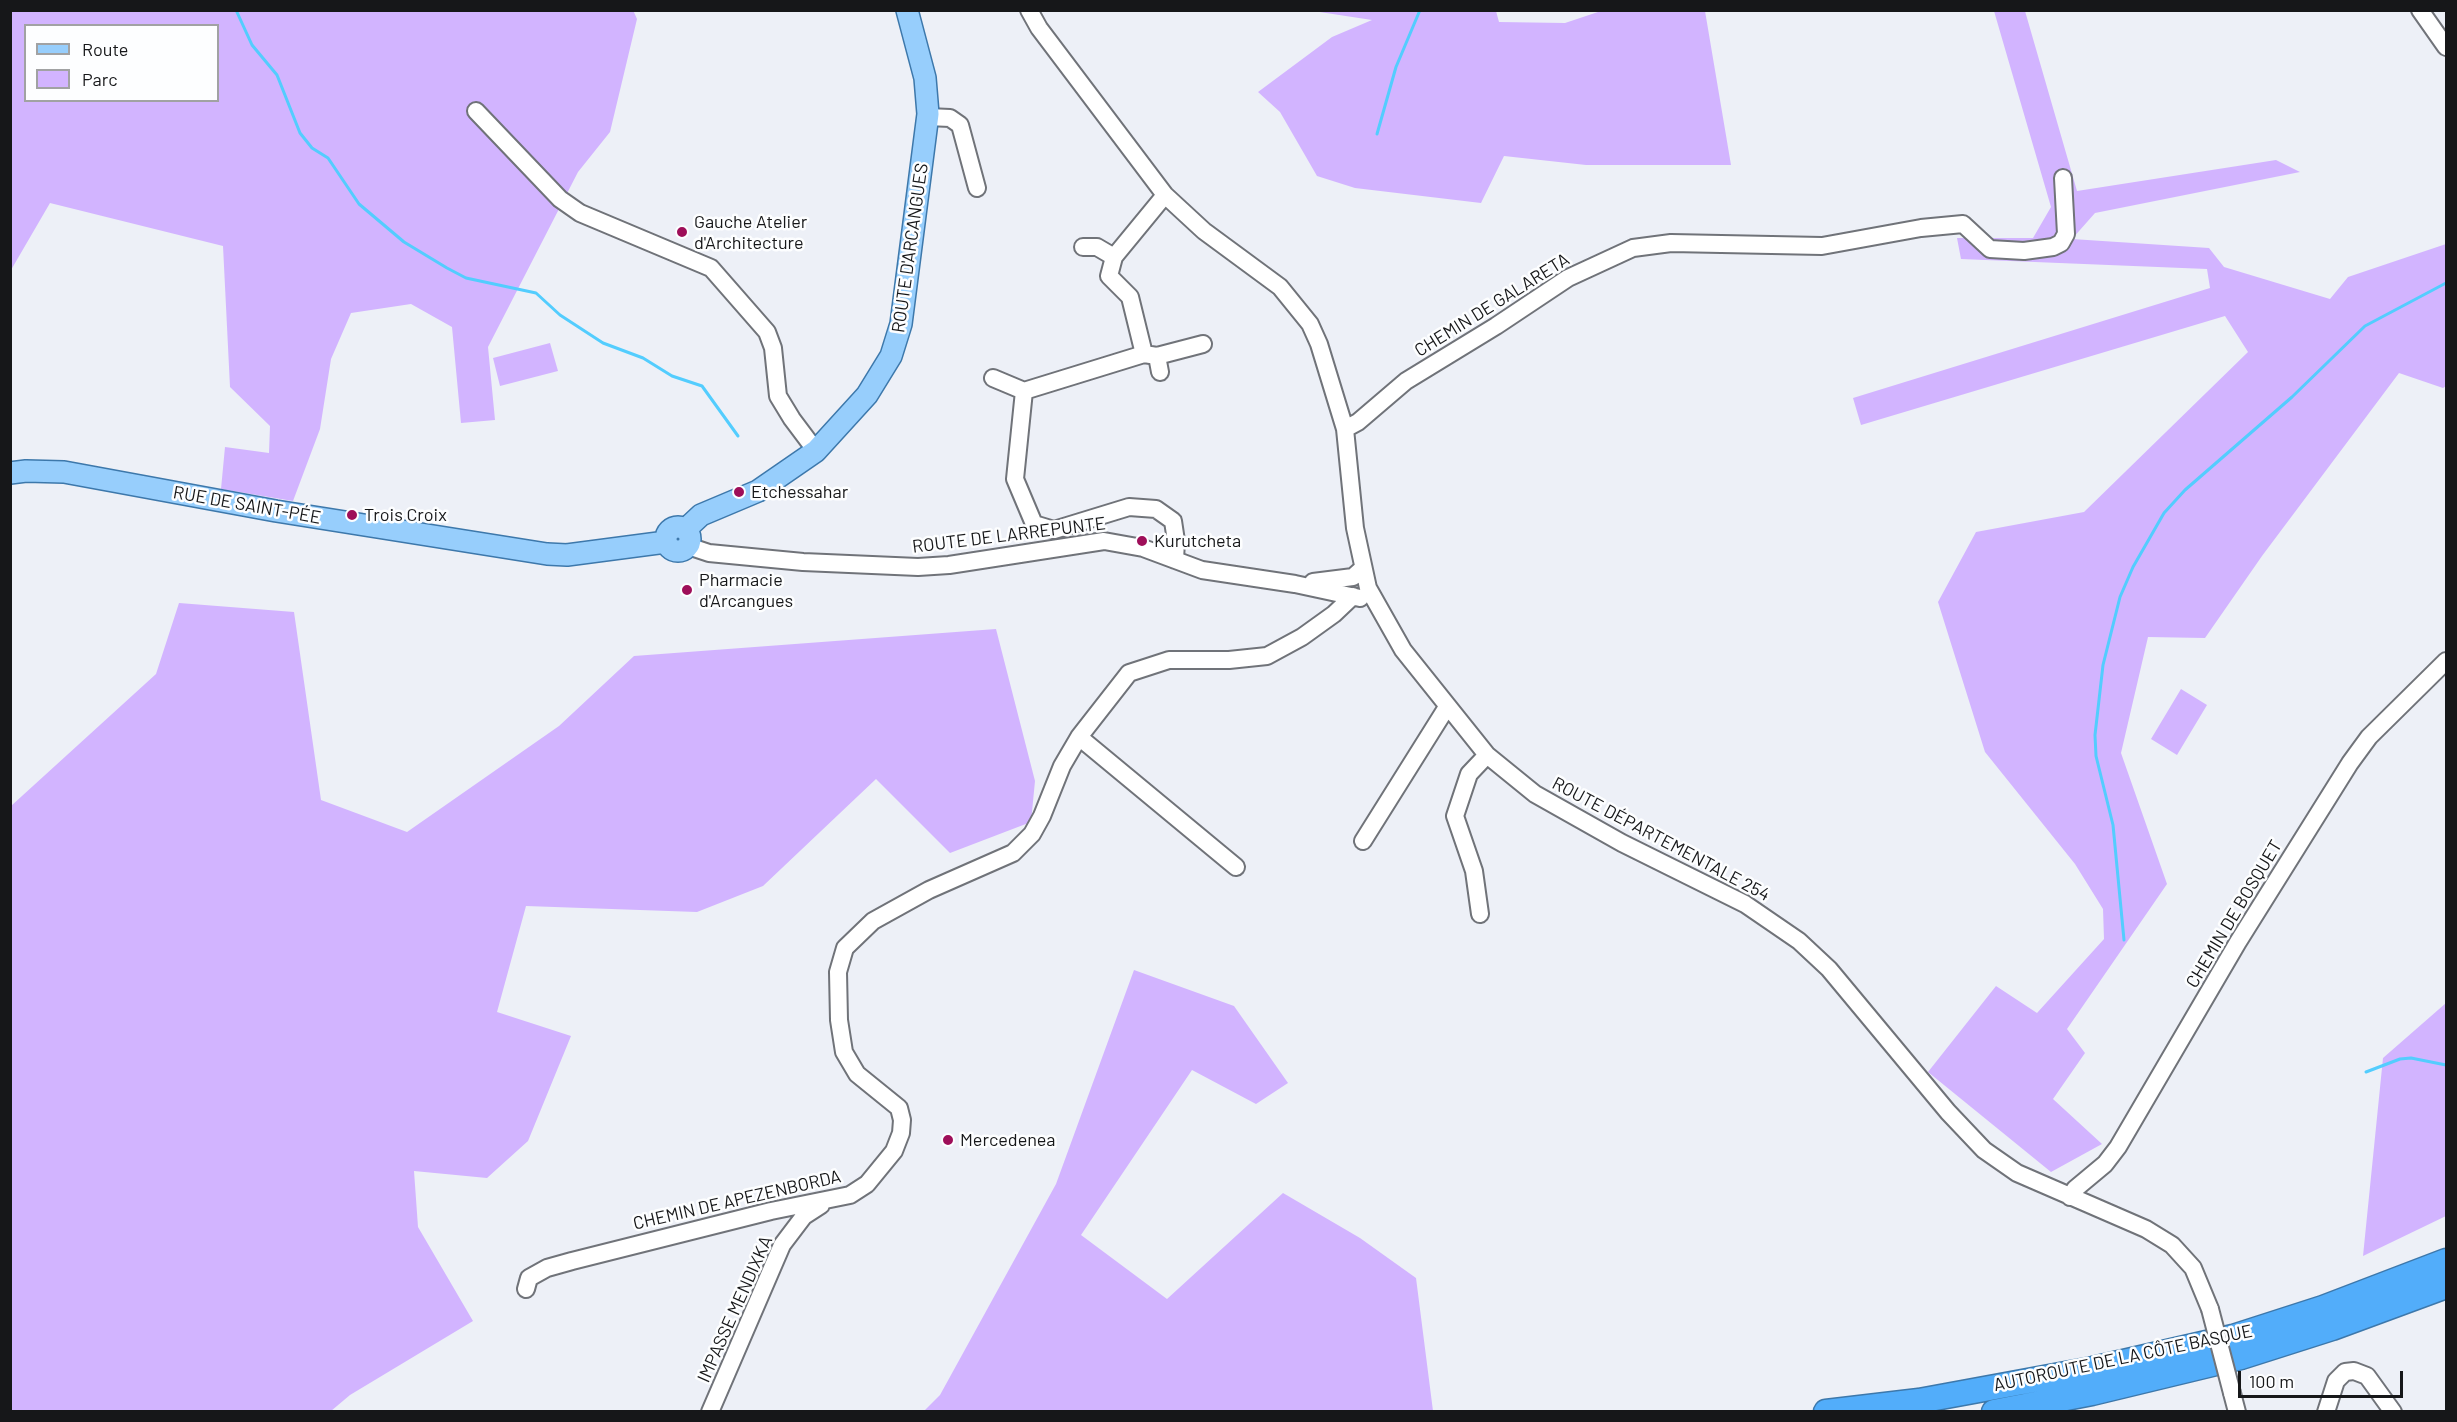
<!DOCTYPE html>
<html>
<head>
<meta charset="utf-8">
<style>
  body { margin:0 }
  #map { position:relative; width:2457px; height:1422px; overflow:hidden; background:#edf0f7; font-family:Barlow,sans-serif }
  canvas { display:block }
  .frame { position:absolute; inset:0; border:12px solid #161719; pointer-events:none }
  .legend { position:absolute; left:24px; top:24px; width:195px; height:78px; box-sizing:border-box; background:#fdfeff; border:2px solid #a1a2a3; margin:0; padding:8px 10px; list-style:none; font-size:18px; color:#161719 }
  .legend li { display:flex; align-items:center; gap:12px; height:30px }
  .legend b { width:30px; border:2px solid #a1a2a3 }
  .scale { position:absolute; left:2238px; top:1371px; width:165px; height:27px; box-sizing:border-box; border:3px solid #161719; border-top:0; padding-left:8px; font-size:18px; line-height:21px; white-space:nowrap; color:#161719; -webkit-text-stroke:4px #fdfeff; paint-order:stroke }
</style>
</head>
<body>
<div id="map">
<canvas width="2457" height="1422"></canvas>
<div class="frame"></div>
<ul class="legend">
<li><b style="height:8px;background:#97cefc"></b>Route</li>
<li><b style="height:16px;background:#d2b4ff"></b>Parc</li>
</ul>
<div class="scale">100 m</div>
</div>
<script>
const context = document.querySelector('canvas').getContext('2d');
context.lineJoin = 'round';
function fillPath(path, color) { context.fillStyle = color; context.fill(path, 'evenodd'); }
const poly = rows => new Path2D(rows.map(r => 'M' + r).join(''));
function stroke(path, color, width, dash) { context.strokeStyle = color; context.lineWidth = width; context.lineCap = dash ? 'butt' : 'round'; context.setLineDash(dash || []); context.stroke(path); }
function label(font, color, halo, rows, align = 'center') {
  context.font = font + ' Barlow,sans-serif'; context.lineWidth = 5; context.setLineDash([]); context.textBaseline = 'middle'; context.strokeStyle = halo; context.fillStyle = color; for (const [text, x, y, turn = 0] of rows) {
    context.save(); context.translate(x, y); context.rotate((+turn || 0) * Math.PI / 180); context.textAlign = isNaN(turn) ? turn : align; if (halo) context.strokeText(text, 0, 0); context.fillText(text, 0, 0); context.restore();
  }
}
fillPath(poly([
  [633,10,637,19,610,132,578,172,488,347,495,420,461,423,452,327,411,304,351,313,331,359,320,429,293,501,221,489,225,447,269,453,270,426,230,387,223,246,50,203,11,270,11,11],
  [26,26,218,26,218,100,26,100],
  [1313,11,1496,11,1499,22,1565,23,1601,11,1705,11,1731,165,1586,165,1504,156,1481,203,1355,188,1317,176,1280,112,1258,92,1332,37,1372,20],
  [1994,11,2025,11,2077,191,2276,160,2300,172,2095,213,2072,239,2209,248,2224,267,2330,299,2348,277,2446,244,2446,386,2443,388,2399,373,2262,556,2205,638,2148,637,2121,753,2167,884,2067,1029,2085,1053,2053,1099,2102,1144,2051,1172,1928,1072,1996,986,2037,1013,2104,939,2103,909,2075,864,1985,752,1938,602,1976,532,2084,512,2248,352,2225,316,1861,425,1853,398,2210,288,2207,269,1961,259,1957,238,2033,238,2051,207],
  [550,343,558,371,500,386,493,358],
  [179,603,294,612,321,800,407,832,559,726,634,656,996,629,1035,781,1031,822,950,853,876,779,763,886,697,912,526,906,497,1012,571,1036,528,1141,487,1178,414,1171,418,1227,473,1321,350,1395,331,1411,11,1412,11,806,156,674],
  [2181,689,2207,705,2177,755,2151,739],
  [1134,970,1234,1006,1288,1083,1256,1104,1192,1070,1081,1235,1167,1299,1283,1193,1360,1238,1416,1278,1433,1411,924,1411,940,1395,1056,1184],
  [2446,1003,2446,1216,2363,1256,2383,1058]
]), '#d2b4ff');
stroke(poly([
  [236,10,252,45,277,75,300,133,312,148,328,158,359,204,404,242,447,268,466,278,536,293,560,315,603,343,643,358,672,376,702,386,738,436],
  [1377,134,1396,67,1420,10],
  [2124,940,2113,825,2096,756,2095,735,2103,665,2120,597,2133,567,2164,513,2185,490,2292,397,2365,326,2446,283],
  [2366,1072,2400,1059,2411,1058,2446,1065]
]), '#53cdfe', 3);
const minor = poly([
  [1029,10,1039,28,1165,195,1204,231,1280,287,1310,324,1319,344,1345,429,1355,528,1368,588,1403,650,1487,755,1535,794,1622,843,1745,904,1799,941,1829,969,1948,1112,1984,1150,2017,1173,2146,1229,2172,1245,2193,1268,2210,1309],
  [2420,10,2446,47],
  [476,111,560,199,580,213,711,268,767,332,773,348,778,396,792,419,816,451],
  [928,117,950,118,960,125,977,188],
  [1083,247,1097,247,1114,257],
  [1144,354,1130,297,1109,276,1114,257,1165,195],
  [1157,356,1160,372],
  [993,378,1024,391,1144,354,1157,356,1203,344],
  [1024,391,1015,479,1034,524,1054,530,1129,507,1156,509,1173,521,1176,541,1175,560],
  [1345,429,1358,422,1406,381,1496,326,1568,278,1633,248,1671,243,1822,246,1921,228,1963,224,1990,249,2024,251,2053,247,2061,243,2066,234,2063,178],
  [688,546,709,553,803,562,918,567,949,565,1104,541,1143,548,1202,570,1295,584,1360,598],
  [1313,582,1353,577,1362,569],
  [1079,737,1236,867],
  [1363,841,1447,707],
  [1480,914,1474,871,1455,816,1469,774,1487,755],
  [2070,1197,2075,1189,2105,1164,2118,1147,2238,942,2350,763,2369,737,2446,661],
  [526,1289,529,1278,547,1268,572,1261,771,1211,850,1195,867,1184,894,1151,901,1133,902,1120,899,1108,857,1074,844,1052,839,1020,838,972,845,948,873,921,929,890,1013,853,1032,834,1042,816,1062,766,1079,737,1129,673,1169,660,1229,660,1267,656,1302,637,1334,614,1353,596],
  [2232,1393,2237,1412],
  [710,1412,782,1245,804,1216,821,1205],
  [2326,1412,2336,1381,2345,1372,2354,1371,2367,1376,2393,1412]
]);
const major = poly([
  [10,473,26,471,64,472,276,511,547,554,567,555,666,542],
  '666 539a12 12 0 1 1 24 0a12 12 0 1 1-24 0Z',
  [686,529,701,515,758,491,816,451,867,395,891,356,901,324,928,114,925,78,907,10]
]);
const highway = poly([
  [1826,1412,1919,1401,2093,1369,2233,1337,2323,1308,2446,1261],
  [1994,1412,2092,1393,2241,1357,2332,1328,2446,1286]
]);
stroke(minor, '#707379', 20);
stroke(major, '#3d78ab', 24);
stroke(highway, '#3d78ab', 27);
stroke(minor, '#fff', 16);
stroke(major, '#97cefc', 21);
stroke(highway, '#52adfa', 24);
const minorBridge = poly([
  [2210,1309,2232,1393]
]);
stroke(minorBridge, '#707379', 20, []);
stroke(minorBridge, '#fff', 16);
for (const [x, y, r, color] of [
  [682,232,6,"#9e0e59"],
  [739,492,6,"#9e0e59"],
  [352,515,6,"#9e0e59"],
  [1142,541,6,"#9e0e59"],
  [687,590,6,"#9e0e59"],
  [948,1140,6,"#9e0e59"]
]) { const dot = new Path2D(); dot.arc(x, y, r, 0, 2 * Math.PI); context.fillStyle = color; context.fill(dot); stroke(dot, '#fdfeff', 2); }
label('18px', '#161719', '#fdfeff', [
  ["Gauche Atelier",694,222],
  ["d'Architecture",694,243],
  ["Etchessahar",751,492],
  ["Trois Croix",364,515],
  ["Kurutcheta",1154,541],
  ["Pharmacie",699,580],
  ["d'Arcangues",699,601],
  ["Mercedenea",960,1140]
], 'left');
label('18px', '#161719', '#fdfeff', [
  ["ROUTE D'ARCANGUES",910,248,-82],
  ["CHEMIN DE GALARETA",1492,305,-32],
  ["RUE DE SAINT-PÉE",247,505,10],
  ["ROUTE DE LARREPUNTE",1009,535,-7],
  ["ROUTE DÉPARTEMENTALE 254",1661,839,28],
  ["CHEMIN DE BOSQUET",2234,914,-59],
  ["CHEMIN DE APEZENBORDA",737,1200,-13],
  ["IMPASSE MENDIXKA",735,1309,-66],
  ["AUTOROUTE DE LA CÔTE BASQUE",2123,1358,-12]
]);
</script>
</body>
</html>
